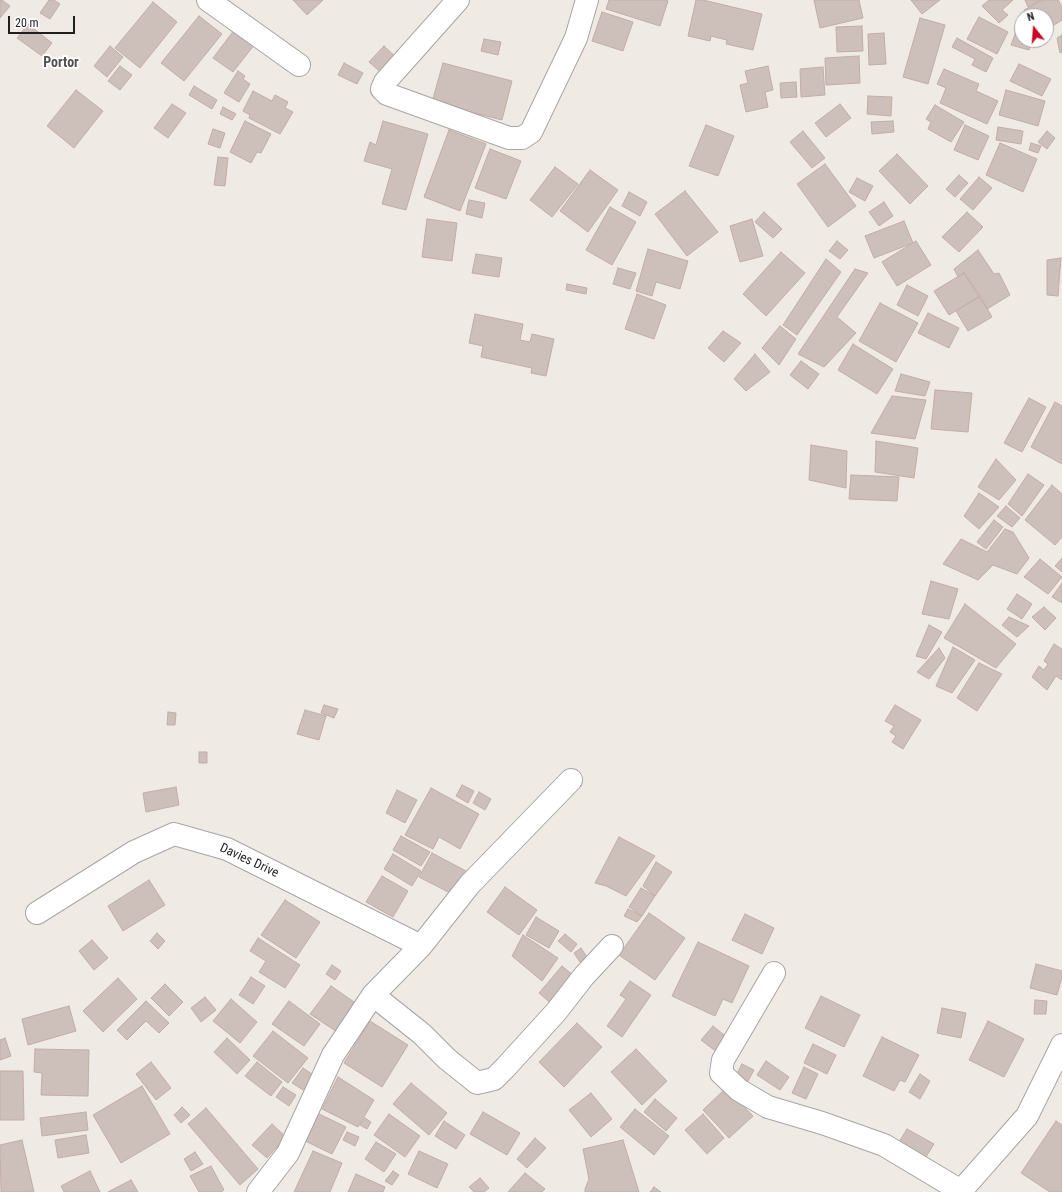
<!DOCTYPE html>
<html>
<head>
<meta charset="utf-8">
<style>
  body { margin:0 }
  #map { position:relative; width:1062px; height:1192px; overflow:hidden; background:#f0eae4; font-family:"Roboto Condensed",sans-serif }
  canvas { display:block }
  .north { position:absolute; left:1014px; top:8px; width:40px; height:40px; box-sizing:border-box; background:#fff; border:1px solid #a5a5a5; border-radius:50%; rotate:343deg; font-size:11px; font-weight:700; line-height:16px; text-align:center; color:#1f1f1f }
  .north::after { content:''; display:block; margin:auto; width:14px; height:18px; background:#cd0025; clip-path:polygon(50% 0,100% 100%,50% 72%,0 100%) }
  .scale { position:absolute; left:8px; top:16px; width:67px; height:18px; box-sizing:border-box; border:2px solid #1f1f1f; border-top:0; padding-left:5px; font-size:12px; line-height:14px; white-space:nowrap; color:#1f1f1f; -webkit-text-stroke:3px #fff; paint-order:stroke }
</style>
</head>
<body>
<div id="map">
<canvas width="1062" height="1192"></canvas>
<div class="north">N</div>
<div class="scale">20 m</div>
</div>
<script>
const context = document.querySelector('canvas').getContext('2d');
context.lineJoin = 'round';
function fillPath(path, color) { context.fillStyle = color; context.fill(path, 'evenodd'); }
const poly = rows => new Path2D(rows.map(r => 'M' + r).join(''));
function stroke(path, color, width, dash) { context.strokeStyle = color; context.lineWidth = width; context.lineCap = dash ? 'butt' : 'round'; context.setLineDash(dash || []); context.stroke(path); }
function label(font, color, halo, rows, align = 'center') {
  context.font = font + ' "Roboto Condensed",sans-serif'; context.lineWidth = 4; context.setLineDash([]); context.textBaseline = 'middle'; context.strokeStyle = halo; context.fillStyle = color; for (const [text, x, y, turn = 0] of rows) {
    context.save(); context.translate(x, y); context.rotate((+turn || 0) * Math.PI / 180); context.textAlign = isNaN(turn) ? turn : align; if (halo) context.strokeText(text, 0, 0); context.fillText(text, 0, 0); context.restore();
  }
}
const building = poly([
  [0,0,2,0,10,6,0,18,0,0],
  [49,0,54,0,60,4,50,19,40,13,49,0],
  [293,0,323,0,307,15,293,0],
  [609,0,666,0,668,1,660,26,606,9,609,0],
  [696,0,703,0,762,14,753,50,726,44,727,40,711,36,710,41,688,36,696,0],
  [814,0,859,0,863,18,820,28,814,0],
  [911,0,940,0,922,14,911,0],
  [989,0,1013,0,1002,10,1008,15,999,23,982,6,989,0],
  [1025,0,1041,0,1028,7,1025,0],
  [1043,0,1058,0,1062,7,1062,20,1046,30,1046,16,1027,16,1024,10,1043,0],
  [153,2,177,22,140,68,115,48,153,2],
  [602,12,633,22,623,51,592,41,602,12],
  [199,16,222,34,184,81,161,63,199,16],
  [979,17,1008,32,997,54,967,39,979,17],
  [920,18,945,25,928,84,903,77,920,18],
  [28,24,52,43,42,56,17,38,28,24],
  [862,26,863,51,837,52,836,27,862,26],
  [235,29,255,44,233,72,213,58,235,29],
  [1017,29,1022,30,1022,40,1033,40,1029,50,1011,45,1017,29],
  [884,33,886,64,869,65,868,34,884,33],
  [1062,35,1062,52,1060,53,1057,38,1062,35],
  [957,38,993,58,986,72,972,65,975,59,952,47,957,38],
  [484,39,501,42,498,55,481,51,484,39],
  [110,46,123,57,107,77,94,66,110,46],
  [384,46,399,60,384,75,369,62,384,46],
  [859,56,860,83,826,85,825,58,859,56],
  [344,63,363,73,357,84,338,75,344,63],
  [443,63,512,81,502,120,432,102,443,63],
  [1019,64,1051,79,1042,96,1010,81,1019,64],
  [120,66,132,75,120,90,108,81,120,66],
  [768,66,773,90,765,92,768,107,746,112,740,85,748,83,745,71,768,66],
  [823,67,825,95,801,97,800,69,823,67],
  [944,69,979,84,976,91,998,101,987,124,940,103,946,88,937,84,944,69],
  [238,71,245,76,243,79,250,84,239,102,224,93,238,71],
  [796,82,797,97,781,98,780,83,796,82],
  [194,86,217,100,212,109,189,95,194,86],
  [76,90,103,111,74,148,47,126,76,90],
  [1006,90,1045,101,1038,126,999,115,1006,90],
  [253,91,272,101,275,95,288,102,285,108,293,112,280,134,249,118,250,115,243,111,253,91],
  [868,96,892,97,891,116,867,114,868,96],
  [172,104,186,113,168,138,154,128,172,104],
  [840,104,851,118,826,137,815,123,840,104],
  [935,105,964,122,951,142,928,129,931,122,926,119,935,105],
  [223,107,236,114,232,120,220,114,223,107],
  [245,121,271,134,261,153,257,152,251,163,230,152,245,121],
  [383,121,428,134,406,210,382,204,392,169,364,161,370,142,376,145,383,121],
  [893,121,894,132,872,134,871,122,893,121],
  [706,125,734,136,718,176,689,166,706,125],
  [965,125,989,136,978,160,954,150,965,125],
  [998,127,1023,131,1021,144,996,140,998,127],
  [213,129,225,133,220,148,208,144,213,129],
  [449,130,486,144,460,211,424,197,449,130],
  [803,131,825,158,812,168,790,142,803,131],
  [1047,131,1055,138,1047,149,1038,142,1047,131],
  [1000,143,1037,159,1023,192,986,175,1000,143],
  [1031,143,1041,146,1038,153,1029,150,1031,143],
  [490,149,521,161,506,199,475,188,490,149],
  [897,154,928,186,910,204,879,171,897,154],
  [218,157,228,158,225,186,214,185,218,157],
  [825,164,856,206,828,227,797,184,825,164],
  [555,167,578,184,552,217,530,200,555,167],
  [590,170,618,190,588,232,560,211,590,170],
  [959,175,968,183,955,197,946,189,959,175],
  [979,177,992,188,973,210,960,199,979,177],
  [857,178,873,186,865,201,849,192,857,178],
  [685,191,718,232,687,256,655,214,685,191],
  [629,192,647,202,640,216,622,206,629,192],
  [469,200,485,203,482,218,466,214,469,200],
  [884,202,893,216,879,226,869,212,884,202],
  [610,207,636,222,612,265,586,250,610,207],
  [764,212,782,229,773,238,755,222,764,212],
  [967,212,983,227,959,252,942,237,967,212],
  [427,219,457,223,452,261,422,257,427,219],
  [752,219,763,256,740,262,730,226,752,219],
  [904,221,913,243,874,258,865,236,904,221],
  [837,241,848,250,840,259,829,251,837,241],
  [916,241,931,265,897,286,882,262,916,241],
  [648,249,688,261,680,289,656,282,652,296,636,291,648,249],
  [978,250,994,274,999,273,1010,295,987,309,964,273,958,277,954,269,978,250],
  [781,252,805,273,766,316,743,294,781,252],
  [476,254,502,258,499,277,472,273,476,254],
  [1061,258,1058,296,1047,295,1047,260,1061,258],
  [826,259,841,272,797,335,783,325,826,259],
  [618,268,636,273,630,289,613,284,618,268],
  [855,269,868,273,837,317,856,333,824,367,798,354,855,269],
  [964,273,980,296,949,315,934,291,964,273],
  [567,284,587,288,586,294,566,290,567,284],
  [907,285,928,296,918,316,897,305,907,285],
  [637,294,666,305,654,339,625,329,637,294],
  [980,296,992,317,968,331,956,311,980,296],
  [880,303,918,323,896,362,859,341,880,303],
  [928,313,959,328,949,348,918,333,928,313],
  [475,314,523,324,520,340,530,342,532,334,554,339,546,376,531,373,532,368,481,357,483,346,469,343,475,314],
  [780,326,796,339,779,365,762,348,780,326],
  [723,331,741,343,724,362,708,348,723,331],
  [853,344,893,369,877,394,838,370,853,344],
  [755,354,770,372,746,391,734,379,755,354],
  [801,361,819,374,808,389,790,375,801,361],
  [901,374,930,382,925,396,895,391,901,374],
  [935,390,972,393,968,432,931,429,935,390],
  [892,396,926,400,915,439,871,433,892,396],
  [1029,398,1046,407,1022,452,1004,443,1029,398],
  [1055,402,1062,406,1062,464,1031,447,1055,402],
  [876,441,918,448,914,478,875,472,876,441],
  [811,445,847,451,846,488,809,480,811,445],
  [996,459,1016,480,999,500,978,487,996,459],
  [1028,474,1044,485,1022,516,1008,504,1028,474],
  [851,475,899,477,897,501,849,499,851,475],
  [1052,485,1062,494,1062,537,1055,545,1025,520,1052,485],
  [979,493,999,507,979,529,964,516,979,493],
  [1006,506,1020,518,1012,527,997,516,1006,506],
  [994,520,1003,527,986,549,977,542,994,520],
  [1005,529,1013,532,1029,558,1017,574,993,565,978,580,943,564,961,539,987,552,1005,529],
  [1062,558,1062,572,1055,566,1062,558],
  [1040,559,1062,577,1048,594,1024,577,1040,559],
  [931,581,958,589,949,619,922,614,931,581],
  [1062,583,1062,603,1052,597,1062,583],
  [1017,594,1032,604,1022,619,1007,609,1017,594],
  [965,604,1016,644,996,668,944,638,965,604],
  [1044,607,1056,618,1045,630,1032,617,1044,607],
  [1009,617,1029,626,1017,637,1002,625,1009,617],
  [929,625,942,632,926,659,916,656,929,625],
  [1054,644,1062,649,1062,680,1056,676,1047,690,1032,677,1039,666,1044,670,1048,664,1044,661,1054,644],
  [953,647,975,660,952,693,936,686,953,647],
  [939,648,945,658,929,679,917,672,939,648],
  [979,663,1002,674,977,711,957,698,979,663],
  [324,705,338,709,334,718,321,713,324,705],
  [895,705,921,720,903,749,892,742,896,736,890,732,894,726,885,721,895,705],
  [305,710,326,716,319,740,297,734,305,710],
  [168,712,176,713,175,725,167,725,168,712],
  [199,752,207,752,207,763,199,763,199,752],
  [462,785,474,791,468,803,456,796,462,785],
  [176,787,179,805,146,812,143,793,176,787],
  [431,788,479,814,460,849,439,837,433,849,405,835,431,788],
  [397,790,417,800,405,823,386,813,397,790],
  [479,792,491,799,485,810,473,803,479,792],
  [401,836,430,852,421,866,393,850,401,836],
  [619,837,655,856,626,896,606,886,595,883,619,837],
  [432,853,466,871,454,895,419,877,432,853],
  [393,854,421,871,412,886,384,869,393,854],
  [656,862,672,872,655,896,643,886,656,862],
  [382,876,408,891,393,917,366,902,382,876],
  [149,880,165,905,123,931,108,906,149,880],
  [505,887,537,910,519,935,487,912,505,887],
  [641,888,655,896,642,916,629,907,641,888],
  [285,900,320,922,296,958,261,935,285,900],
  [628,909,642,916,637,922,624,916,628,909],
  [649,913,685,938,655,980,619,955,649,913],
  [745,914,774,928,762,954,732,940,745,914],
  [536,917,559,931,549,948,526,935,536,917],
  [157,933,165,941,158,949,150,941,157,933],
  [565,934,577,944,571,952,558,941,565,934],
  [523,935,558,958,542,981,512,956,523,935],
  [258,938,300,965,285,988,259,972,266,961,250,951,258,938],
  [92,940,108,958,94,970,79,951,92,940],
  [698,942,749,966,732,1003,723,999,715,1016,672,996,698,942],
  [581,948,587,957,580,962,574,953,581,948],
  [1036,964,1062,971,1062,977,1057,995,1030,988,1036,964],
  [332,965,341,971,335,980,326,974,332,965],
  [562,966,578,979,554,1006,539,993,562,966],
  [251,977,265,986,253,1004,239,995,251,977],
  [118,978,137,999,103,1032,83,1011,118,978],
  [630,981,651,995,622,1037,607,1026,626,999,620,995,630,981],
  [165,984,183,1002,169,1016,151,998,165,984],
  [331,986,357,1004,337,1032,310,1014,331,986],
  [821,996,860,1015,844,1047,805,1028,821,996],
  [205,997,216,1010,201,1022,191,1008,205,997],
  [231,999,257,1022,240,1043,213,1021,231,999],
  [1035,1000,1047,1001,1046,1014,1034,1014,1035,1000],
  [146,1001,169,1023,159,1033,146,1021,127,1040,117,1030,146,1001],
  [289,1001,320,1024,304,1046,272,1024,289,1001],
  [69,1006,76,1031,28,1045,22,1019,69,1006],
  [942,1008,966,1013,961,1038,937,1033,942,1008],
  [370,1021,408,1045,382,1087,344,1063,370,1021],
  [988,1021,1024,1039,1004,1077,969,1060,988,1021],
  [577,1023,602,1047,564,1087,539,1062,577,1023],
  [713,1026,729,1039,718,1053,701,1040,713,1026],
  [273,1031,308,1058,288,1083,253,1056,273,1031],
  [882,1037,919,1055,905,1082,900,1080,894,1091,863,1076,882,1037],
  [5,1038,11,1056,0,1060,0,1040,5,1038],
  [227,1038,250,1060,237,1074,214,1052,227,1038],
  [813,1044,836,1055,827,1074,804,1063,813,1044],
  [35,1049,89,1050,88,1096,41,1095,42,1073,34,1072,35,1049],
  [636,1049,667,1081,642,1105,611,1072,636,1049],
  [766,1061,789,1077,780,1090,757,1075,766,1061],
  [151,1062,171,1088,156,1100,136,1074,151,1062],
  [257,1062,282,1082,271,1096,245,1076,257,1062],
  [742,1064,754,1070,747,1083,735,1077,742,1064],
  [804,1067,818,1074,806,1099,792,1093,804,1067],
  [303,1068,315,1076,305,1091,292,1083,303,1068],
  [0,1071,23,1071,24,1120,0,1120,0,1071],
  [920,1074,930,1081,920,1099,909,1092,920,1074],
  [338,1077,374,1100,358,1127,322,1109,338,1077],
  [411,1083,447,1113,429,1135,393,1104,411,1083],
  [142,1086,170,1134,121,1163,93,1115,142,1086],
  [283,1087,296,1095,289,1106,276,1097,283,1087],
  [726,1088,753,1116,729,1138,703,1110,726,1088],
  [591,1093,612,1119,591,1137,569,1110,591,1093],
  [655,1099,677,1118,666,1131,644,1112,655,1099],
  [182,1107,190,1115,181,1123,174,1115,182,1107],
  [206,1108,258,1169,240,1185,188,1124,206,1108],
  [635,1109,669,1136,654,1155,620,1127,635,1109],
  [86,1112,88,1130,42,1136,40,1118,86,1112],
  [315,1112,346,1127,332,1154,301,1139,315,1112],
  [483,1112,520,1133,507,1155,470,1134,483,1112],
  [389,1114,420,1136,405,1157,374,1135,389,1114],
  [703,1114,724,1138,707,1154,685,1130,703,1114],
  [365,1118,371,1122,367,1129,360,1125,365,1118],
  [444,1121,465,1135,456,1149,435,1136,444,1121],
  [1056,1121,1062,1125,1062,1192,1050,1192,1021,1173,1056,1121],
  [272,1124,286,1137,267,1158,252,1145,272,1124],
  [907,1129,934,1144,926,1157,899,1142,907,1129],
  [347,1132,359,1137,355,1146,343,1140,347,1132],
  [86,1135,89,1153,58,1158,55,1140,86,1135],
  [535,1138,546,1148,527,1168,517,1159,535,1138],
  [22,1140,34,1192,1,1192,0,1145,22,1140],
  [623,1140,639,1192,585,1192,585,1189,589,1179,583,1149,623,1140],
  [376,1142,396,1154,384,1172,365,1159,376,1142],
  [313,1151,342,1163,330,1192,294,1192,313,1151],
  [419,1151,448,1164,437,1188,408,1174,419,1151],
  [195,1152,203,1164,191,1171,184,1159,195,1152],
  [211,1166,224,1190,221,1192,199,1192,190,1176,211,1166],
  [90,1171,100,1192,64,1192,61,1186,90,1171],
  [393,1171,399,1175,392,1185,385,1181,393,1171],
  [525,1173,545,1189,542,1192,508,1192,525,1173],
  [356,1174,385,1187,383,1192,348,1192,356,1174],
  [480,1178,489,1188,484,1192,474,1192,469,1187,480,1178],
  [131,1180,138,1192,108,1192,131,1180],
  [654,1187,661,1192,650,1192,654,1187]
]);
fillPath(building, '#cdbfba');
stroke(building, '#c3ada5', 1);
const street = poly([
  [208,0,299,65],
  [458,0,385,82,382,89,387,94,509,138,522,138,531,132,576,38,587,0],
  [37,913,134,852,174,834,227,849,421,946],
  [774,973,723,1060,721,1073,739,1090,768,1107,822,1123,884,1145,961,1191],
  [373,995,422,1034,447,1059,477,1083,494,1079,505,1068,556,1012,584,976,612,946],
  [258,1192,288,1153,333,1055,373,995,421,946,470,884,571,780],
  [960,1192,1027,1116,1062,1045]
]);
stroke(street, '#a6a6a6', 24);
stroke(street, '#fff', 22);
label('13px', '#1f1f1f', '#fff', [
  ["Davies Drive",249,861,25]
]);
label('bold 14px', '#525252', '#fff', [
  ["Portor",61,63]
]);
</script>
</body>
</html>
